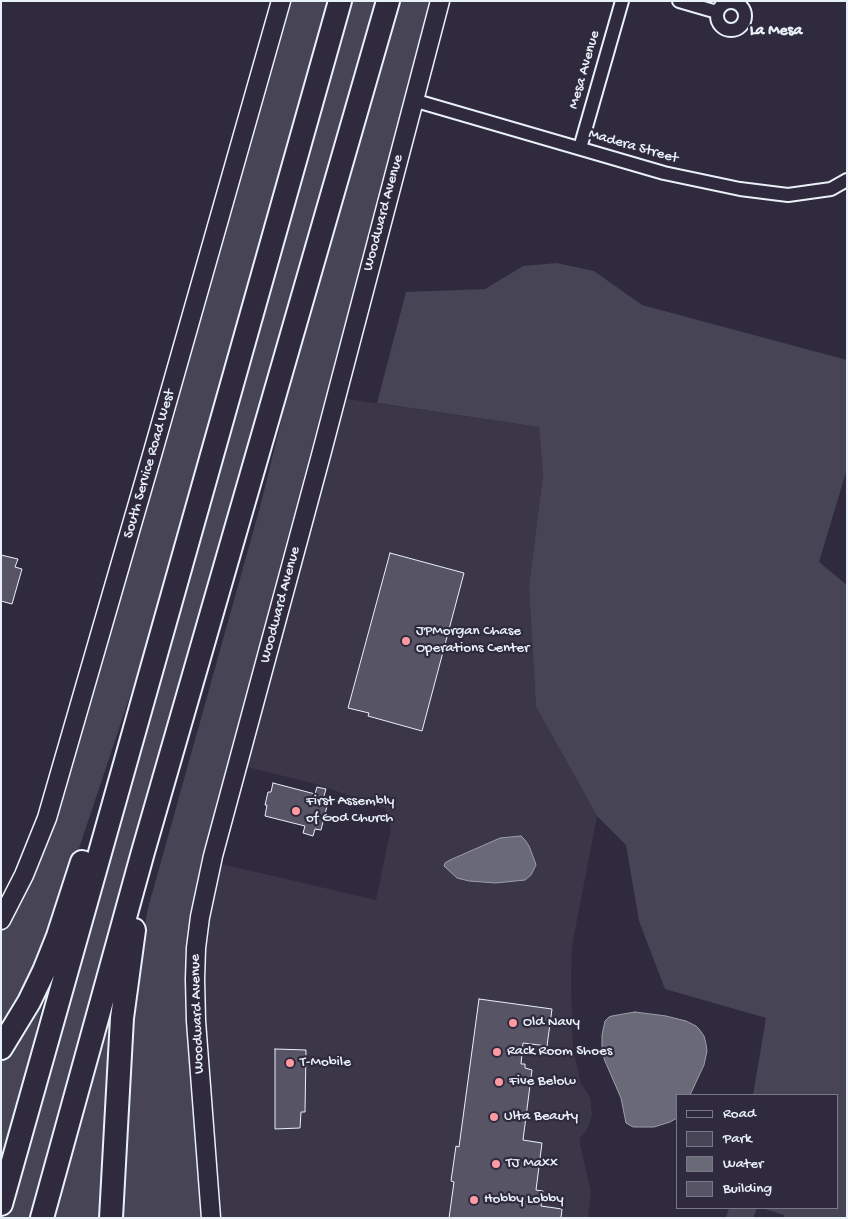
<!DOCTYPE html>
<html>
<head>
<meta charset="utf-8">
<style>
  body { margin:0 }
  #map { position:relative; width:848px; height:1219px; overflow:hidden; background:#2f2a3d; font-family:"Gochi Hand",sans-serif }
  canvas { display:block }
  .frame { position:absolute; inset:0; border:2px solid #e8f1f8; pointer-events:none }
  .legend { position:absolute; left:676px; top:1094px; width:162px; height:115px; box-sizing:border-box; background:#2f2a3d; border:1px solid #797a88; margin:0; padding:6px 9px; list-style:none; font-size:15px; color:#e8f1f8 }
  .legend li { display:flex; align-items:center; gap:10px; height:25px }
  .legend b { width:25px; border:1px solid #797a88 }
</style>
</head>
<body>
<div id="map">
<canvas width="848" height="1219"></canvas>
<div class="frame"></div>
<ul class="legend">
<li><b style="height:6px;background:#2f2a3d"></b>Road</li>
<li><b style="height:14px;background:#464455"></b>Park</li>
<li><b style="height:14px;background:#696978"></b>Water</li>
<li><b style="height:14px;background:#575565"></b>Building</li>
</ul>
</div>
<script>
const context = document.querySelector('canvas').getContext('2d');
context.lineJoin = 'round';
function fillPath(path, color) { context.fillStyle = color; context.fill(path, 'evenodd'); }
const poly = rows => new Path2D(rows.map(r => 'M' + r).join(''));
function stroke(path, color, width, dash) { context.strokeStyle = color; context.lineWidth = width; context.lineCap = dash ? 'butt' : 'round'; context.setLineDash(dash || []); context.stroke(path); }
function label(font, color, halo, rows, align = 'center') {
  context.font = font + ' "Gochi Hand",sans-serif'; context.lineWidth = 4.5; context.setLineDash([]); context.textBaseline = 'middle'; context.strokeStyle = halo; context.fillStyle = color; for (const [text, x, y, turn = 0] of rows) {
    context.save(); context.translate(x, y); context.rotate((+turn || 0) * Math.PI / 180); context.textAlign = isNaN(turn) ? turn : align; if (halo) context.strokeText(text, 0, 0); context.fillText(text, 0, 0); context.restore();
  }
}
fillPath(poly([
  [340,398,539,427,543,475,529,586,536,707,597,816,572,946,571,984,573,1048,581,1084,590,1097,592,1114,590,1122,586,1131,580,1138,580,1144,591,1192,588,1218,217,1218,203,1040,204,932,217,863,376,900,391,828,385,808,316,784,243,766]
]), '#3b3749');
fillPath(poly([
  [286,1,329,1,155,621,49,938,38,966,1,1031,1,927,12,910],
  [348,1,378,1,35,1218,6,1218],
  [397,1,431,1,229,757,204,854,193,906,189,936,186,973,187,1008,192,1092,198,1146,207,1218,119,1218,134,995,141,944,148,908,260,507,295,365],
  [557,263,594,271,642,305,847,360,847,469,819,562,847,585,847,1218,784,1218,784,1215,762,1208,837,1208,837,1095,753,1095,766,1018,665,989,639,921,626,845,597,816,536,707,529,586,543,475,539,427,377,403,406,292,485,289,523,266],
  [49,978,6,1149,1,1165,1,1054],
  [119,988,107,1218,54,1218],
  [729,1208,757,1208,753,1218,726,1218]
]), '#464455');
const water = poly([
  [521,836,525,840,529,846,534,859,536,865,531,875,525,880,496,883,469,881,457,878,444,866,445,863,450,860,500,838,521,836],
  [635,1012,666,1016,686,1021,696,1026,699,1029,704,1036,706,1044,707,1051,704,1065,690,1095,677,1095,677,1118,670,1122,654,1127,633,1127,626,1123,621,1098,605,1061,602,1052,602,1035,605,1021,609,1017,612,1016,635,1012]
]);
fillPath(water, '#696978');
stroke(water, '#9c9fab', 1);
const building = poly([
  [390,553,464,573,422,731,368,716,369,713,348,708,390,553],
  [1,555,18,559,15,567,22,569,12,604,1,601,1,555],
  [273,783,315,794,317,787,326,789,324,796,329,798,321,830,315,829,313,836,303,833,305,826,265,816,267,805,265,805,268,792,271,792,273,783],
  [479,999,552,1009,547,1046,523,1043,521,1064,525,1064,525,1068,532,1070,523,1140,542,1143,536,1190,543,1191,541,1206,562,1209,561,1218,449,1218,454,1182,451,1181,456,1146,459,1147,479,999],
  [275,1049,306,1050,305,1112,301,1112,300,1128,275,1129,275,1049]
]);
fillPath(building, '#575565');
stroke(building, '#e8f1f8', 1);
const street = poly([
  [679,1,717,12],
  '717 16a14 14 0 1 1 28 0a14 14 0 1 1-28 0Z',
  [413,100,664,173,740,189,788,195,831,189,847,180],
  [580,148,622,1]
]);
const secondary = poly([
  [1,920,24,875,47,818,152,455,281,1],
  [211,1218,196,1021,195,979,196,948,200,917,213,856,321,455,440,1]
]);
const highway = poly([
  [1,1048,29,1002,44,971,58,936,82,862],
  [1,1204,340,1],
  [42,1218,143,852,388,1],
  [111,1218,122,1018,134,930]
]);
stroke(street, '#e8f1f8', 16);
stroke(secondary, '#e8f1f8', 21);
stroke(highway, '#e8f1f8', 26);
stroke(street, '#2f2a3d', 12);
stroke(secondary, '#2f2a3d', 18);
stroke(highway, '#2f2a3d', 22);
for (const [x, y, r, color] of [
  [406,641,5,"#ff9aa2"],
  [296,811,5,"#ff9aa2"],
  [513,1023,5,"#ff9aa2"],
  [497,1052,5,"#ff9aa2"],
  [290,1063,5,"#ff9aa2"],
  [499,1082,5,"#ff9aa2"],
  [494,1117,5,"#ff9aa2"],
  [496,1164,5,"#ff9aa2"],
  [474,1200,5,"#ff9aa2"]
]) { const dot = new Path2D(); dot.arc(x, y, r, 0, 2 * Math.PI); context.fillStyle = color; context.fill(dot); stroke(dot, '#2f2a3d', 2); }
label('15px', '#e8f1f8', '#2f2a3d', [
  ["Mesa Avenue",585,70,-74],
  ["Madera Street",633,147,16],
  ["Woodward Avenue",384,213,-75],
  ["South Service Road West",150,464,-74],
  ["Woodward Avenue",281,605,-75],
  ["Woodward Avenue",198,1014,-92]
]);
label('15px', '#e8f1f8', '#2f2a3d', [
  ["JPMorgan Chase",416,632],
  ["Operations Center",416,649],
  ["First Assembly",306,802],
  ["of God Church",306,819],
  ["Old Navy",523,1023],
  ["Rack Room Shoes",507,1052],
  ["T-Mobile",300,1063],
  ["Five Below",509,1082],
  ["Ulta Beauty",504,1117],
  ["TJ Maxx",506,1164],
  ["Hobby Lobby",484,1200]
], 'left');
label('bold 16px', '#e8f1f8', '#2f2a3d', [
  ["La Mesa",776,32]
]);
</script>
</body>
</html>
